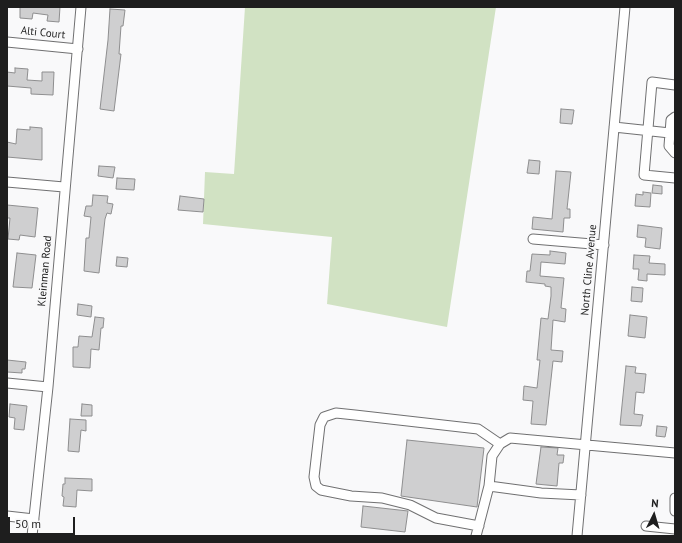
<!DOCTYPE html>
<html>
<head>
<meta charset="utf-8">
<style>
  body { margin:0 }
  #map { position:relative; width:682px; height:543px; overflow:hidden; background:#f9f9fa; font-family:"PT Sans",sans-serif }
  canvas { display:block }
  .frame { position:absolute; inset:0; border:8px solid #1e1e1e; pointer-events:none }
  .north { position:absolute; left:634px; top:495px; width:40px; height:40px; -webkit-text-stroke:3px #f9f9fa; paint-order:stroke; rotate:5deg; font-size:11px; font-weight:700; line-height:16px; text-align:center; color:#1e1e1e }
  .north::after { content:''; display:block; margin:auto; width:14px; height:18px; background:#1e1e1e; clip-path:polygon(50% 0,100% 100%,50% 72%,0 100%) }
  .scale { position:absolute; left:8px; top:517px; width:67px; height:18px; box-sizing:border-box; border:2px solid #1e1e1e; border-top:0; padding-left:5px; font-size:12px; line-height:14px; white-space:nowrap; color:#1e1e1e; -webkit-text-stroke:3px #f9f9fa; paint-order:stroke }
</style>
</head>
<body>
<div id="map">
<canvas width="682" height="543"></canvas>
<div class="frame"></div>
<div class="north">N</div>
<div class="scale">50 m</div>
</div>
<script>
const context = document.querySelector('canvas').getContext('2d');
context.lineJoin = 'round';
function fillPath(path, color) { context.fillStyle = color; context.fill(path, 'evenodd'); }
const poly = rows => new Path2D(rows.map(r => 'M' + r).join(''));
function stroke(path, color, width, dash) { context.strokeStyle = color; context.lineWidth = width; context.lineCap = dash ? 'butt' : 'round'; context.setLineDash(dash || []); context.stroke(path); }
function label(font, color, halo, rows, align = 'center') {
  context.font = font + ' "PT Sans",sans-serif'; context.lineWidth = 4; context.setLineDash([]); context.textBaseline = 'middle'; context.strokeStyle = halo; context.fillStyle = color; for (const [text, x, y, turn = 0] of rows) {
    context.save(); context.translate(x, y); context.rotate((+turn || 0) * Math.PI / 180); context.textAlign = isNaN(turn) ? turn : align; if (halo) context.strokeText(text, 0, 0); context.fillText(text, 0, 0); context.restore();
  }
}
fillPath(poly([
  [245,7,496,7,447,327,327,304,332,237,203,224,205,172,234,174]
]), '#d1e2c3');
const building = poly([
  [20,7,60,7,59,22,47,21,48,15,33,13,32,19,20,18,20,7],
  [110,9,125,10,123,26,121,26,119,54,121,54,114,111,100,109,108,40,110,9],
  [15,68,28,69,27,80,42,81,42,72,54,72,53,95,31,94,31,88,7,86,7,72,15,73,15,68],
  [561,109,574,110,572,124,560,123,561,109],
  [30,127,42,128,42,160,7,157,7,142,16,144,17,129,30,130,30,127],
  [529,160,540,161,539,174,527,173,529,160],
  [99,166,115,167,113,178,98,176,99,166],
  [556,171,571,172,567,209,570,209,570,218,564,218,563,232,532,229,533,217,552,219,556,171],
  [117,178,135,179,134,190,116,189,117,178],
  [653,185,662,186,662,194,652,193,653,185],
  [643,192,651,193,650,207,635,206,636,194,643,195,643,192],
  [93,195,108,196,107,203,113,204,111,214,107,213,105,219,99,273,84,271,86,238,89,238,91,217,84,216,86,206,92,206,93,195],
  [180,196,204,199,203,212,178,210,180,196],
  [7,205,38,208,35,237,20,235,19,240,8,239,10,218,7,218,7,205],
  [638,225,662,228,660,249,645,247,646,238,637,237,638,225],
  [550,251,566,253,565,264,541,262,540,276,564,278,561,308,566,309,565,322,553,320,551,350,563,351,562,362,553,361,546,425,531,424,533,401,523,400,524,386,537,388,540,360,537,360,541,318,548,319,551,296,551,287,545,286,545,284,526,282,527,271,530,271,532,254,550,255,550,251],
  [17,253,36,255,32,288,13,287,17,253],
  [634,255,650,256,649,263,665,264,665,275,647,274,647,281,638,280,639,269,633,269,634,255],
  [117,257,128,258,127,267,116,266,117,257],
  [632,287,643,288,642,302,631,301,632,287],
  [78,304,92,306,91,317,77,315,78,304],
  [630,315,647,317,645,338,628,336,630,315],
  [95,317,104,318,103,328,101,328,99,350,91,349,90,368,73,367,73,347,78,347,79,336,92,337,95,317],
  [7,360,26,362,25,369,22,369,22,373,7,372,7,360],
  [626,366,636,367,635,373,646,374,644,393,636,392,634,414,643,415,641,426,620,425,626,366],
  [10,404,27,406,24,430,14,429,15,418,9,417,10,404],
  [82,404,92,405,92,416,81,416,82,404],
  [70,419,86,420,86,431,81,430,79,452,68,451,70,419],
  [657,426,667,427,665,437,656,436,657,426],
  [407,440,484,448,477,507,401,496,407,440],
  [541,447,558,448,557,455,564,455,563,463,559,463,557,486,536,484,541,447],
  [65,478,92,479,92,491,77,490,76,507,63,506,64,497,62,496,63,484,65,484,65,478],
  [363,506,408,511,405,532,361,527,363,506]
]);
fillPath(building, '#cfcfd0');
stroke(building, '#8e8e8f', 1);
const minor = poly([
  [7,42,78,49],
  [675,85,652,82,644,175,675,178],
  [675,117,671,120,669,146,675,153],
  [614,127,670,133],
  [7,182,64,187],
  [533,239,604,245],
  [7,383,48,387],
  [581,495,541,493,489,486,492,456,500,444,510,438,675,453],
  [675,498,675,511],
  [7,516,34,519],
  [479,526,436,518,410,505,382,498,351,496,321,490,316,486,314,477,320,425,324,417,336,413,355,415,478,429,500,444],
  [646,526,675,529],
  [32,536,48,387,81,7],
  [476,536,489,486],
  [577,536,625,7]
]);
stroke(minor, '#707071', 11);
stroke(minor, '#fff', 9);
label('11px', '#1e1e1e', '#f9f9fa', [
  ["Alti Court",43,33,6],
  ["North Cline Avenue",589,270,-85],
  ["Kleinman Road",45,271,-85]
]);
</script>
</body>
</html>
